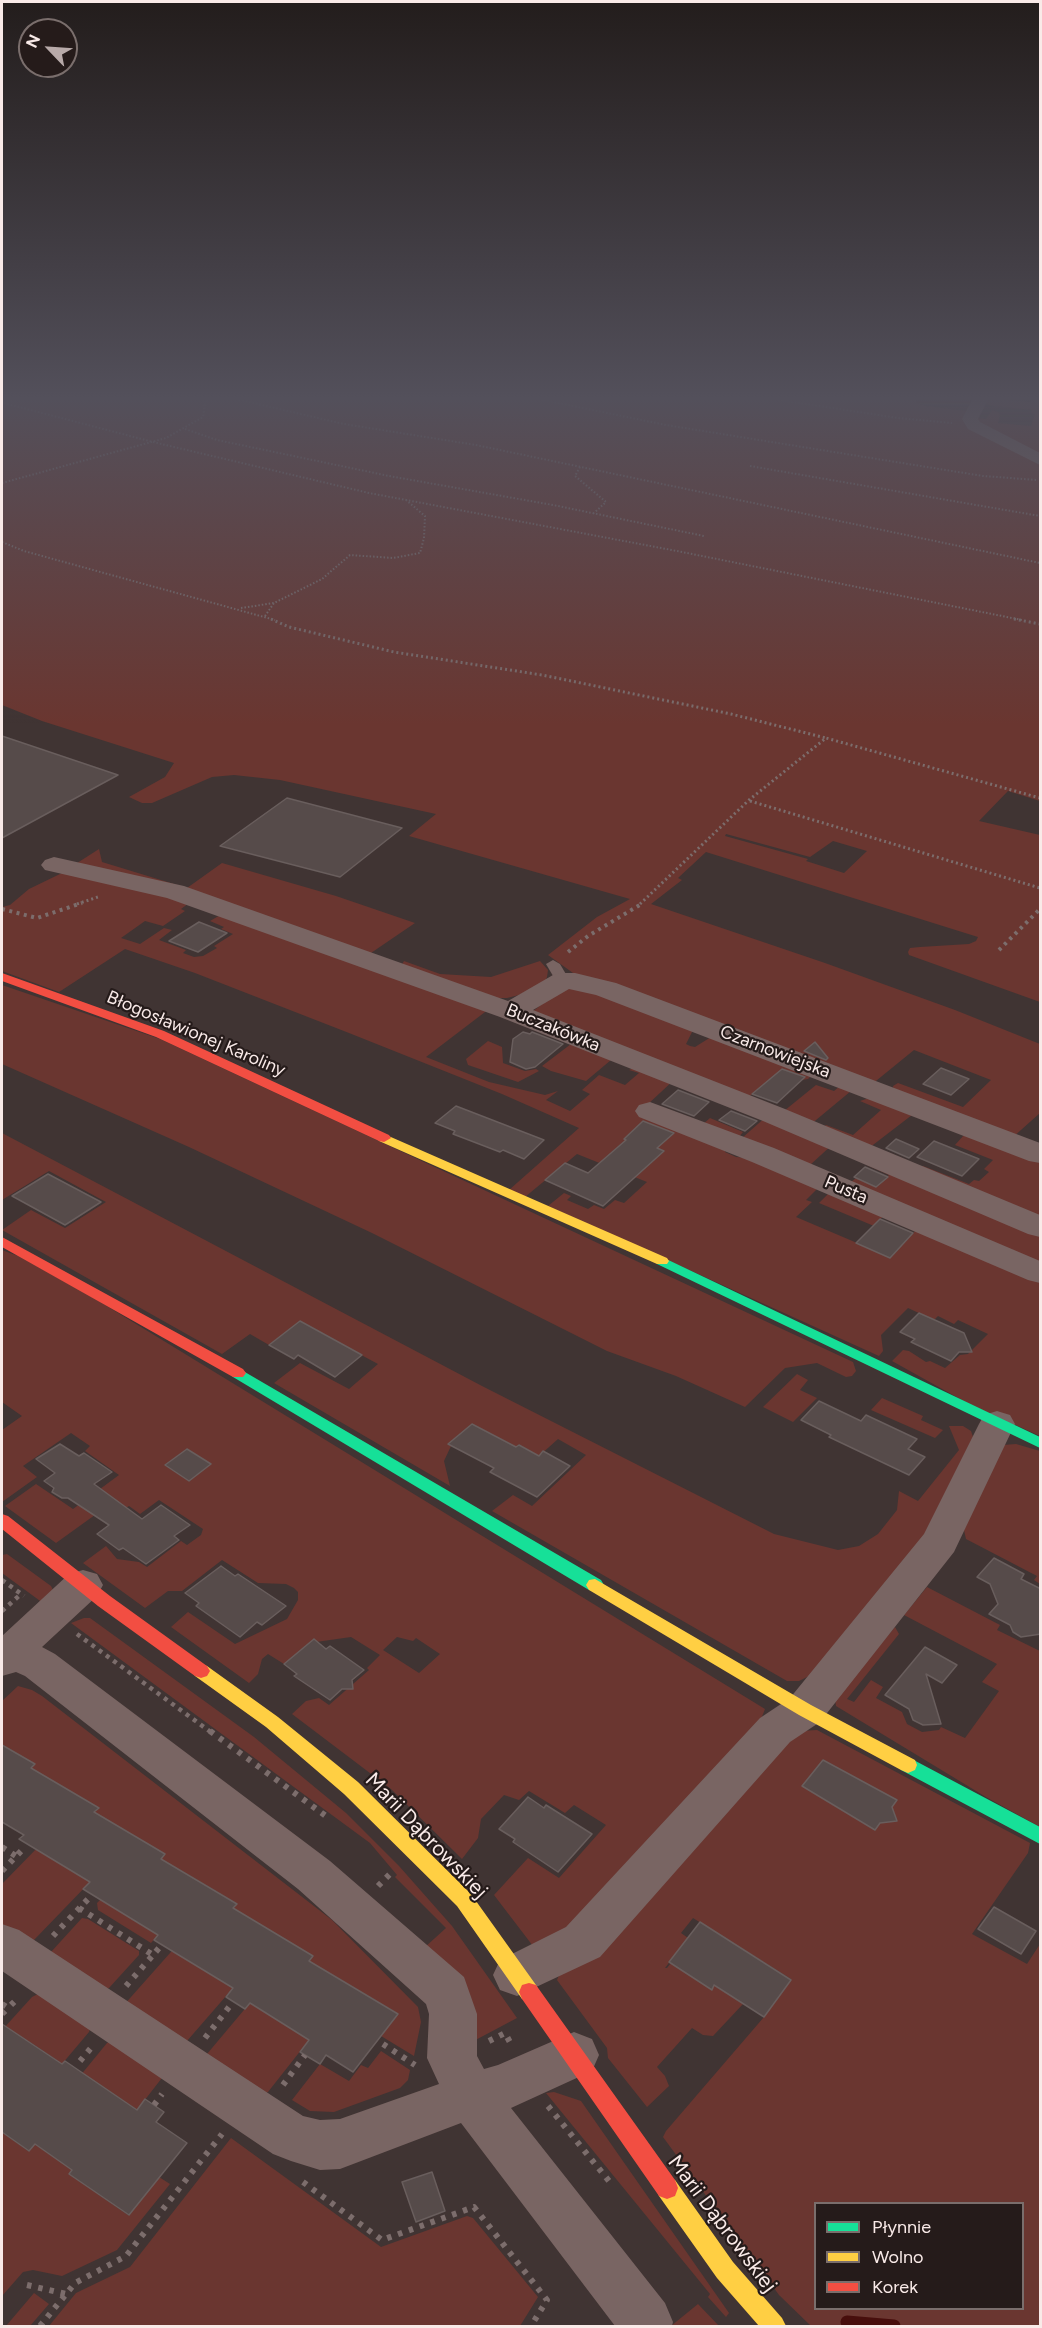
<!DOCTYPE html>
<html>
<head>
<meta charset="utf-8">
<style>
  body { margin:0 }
  #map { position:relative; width:1042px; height:2328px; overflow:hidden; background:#403433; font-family:Figtree,sans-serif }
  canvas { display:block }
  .frame { position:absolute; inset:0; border:3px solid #f9eae8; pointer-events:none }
  .legend { position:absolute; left:814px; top:2202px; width:210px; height:108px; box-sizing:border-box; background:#251b1a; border:2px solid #7a6e6c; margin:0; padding:8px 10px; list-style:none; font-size:18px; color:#f9eae8 }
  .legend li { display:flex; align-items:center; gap:12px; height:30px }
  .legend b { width:30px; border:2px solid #7a6e6c }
  .north { position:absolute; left:18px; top:18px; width:60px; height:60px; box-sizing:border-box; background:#251b1a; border:2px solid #7a6e6c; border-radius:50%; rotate:295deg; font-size:16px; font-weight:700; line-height:24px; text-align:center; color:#f9eae8 }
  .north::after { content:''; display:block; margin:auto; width:21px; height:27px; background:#b8aaa9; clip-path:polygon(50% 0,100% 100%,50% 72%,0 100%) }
</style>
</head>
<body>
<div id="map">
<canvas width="1042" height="2328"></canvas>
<div class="frame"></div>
<ul class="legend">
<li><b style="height:8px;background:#16e098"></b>Płynnie</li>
<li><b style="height:8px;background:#ffcf43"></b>Wolno</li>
<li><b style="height:8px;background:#f24e42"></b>Korek</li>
</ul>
<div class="north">N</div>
</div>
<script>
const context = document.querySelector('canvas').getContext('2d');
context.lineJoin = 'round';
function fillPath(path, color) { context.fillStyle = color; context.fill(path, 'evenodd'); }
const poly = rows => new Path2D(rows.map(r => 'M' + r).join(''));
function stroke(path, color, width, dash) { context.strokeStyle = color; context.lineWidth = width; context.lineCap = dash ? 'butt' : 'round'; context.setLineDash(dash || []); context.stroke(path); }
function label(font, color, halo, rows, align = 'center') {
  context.font = font + ' Figtree,sans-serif'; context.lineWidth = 4.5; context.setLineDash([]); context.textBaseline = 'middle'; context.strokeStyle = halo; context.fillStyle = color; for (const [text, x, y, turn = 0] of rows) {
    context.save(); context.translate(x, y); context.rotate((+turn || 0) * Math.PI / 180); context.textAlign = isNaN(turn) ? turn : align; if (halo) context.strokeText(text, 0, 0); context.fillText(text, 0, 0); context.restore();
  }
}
fillPath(poly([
  [2,398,916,398,916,403,926,406,967,411,965,414,1017,451,1040,461,1040,801,1008,791,979,821,1040,835,1040,1002,909,955,908,952,910,948,920,947,969,944,976,941,978,937,706,852,678,878,682,880,651,904,825,963,955,1010,1040,1044,1040,1113,1012,1138,894,1093,893,1086,898,1083,963,1107,991,1080,914,1050,871,1085,580,978,548,955,597,917,630,899,409,836,436,814,280,780,234,775,212,777,152,803,142,803,129,797,165,777,174,763,42,721,2,705],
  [726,834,810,857,833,841,867,851,844,873,806,861,808,859,725,836],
  [987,398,1031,402,1032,398,1040,398,1040,457,990,433,975,418,986,419,992,410,998,412,1000,415,998,423,1031,426,1035,414,1031,413,1032,410,994,406,985,404],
  [99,849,102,862,187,888,222,863,336,896,415,923,368,955,189,903,181,909,185,911,163,926,145,921,121,938,140,944,164,928,172,930,159,940,186,950,183,953,194,957,203,956,217,948,214,946,233,934,221,929,224,927,210,921,222,914,489,1009,426,1057,489,1082,545,1095,558,1091,546,1100,570,1111,590,1094,582,1090,599,1075,625,1085,639,1073,629,1070,639,1065,675,1079,647,1105,725,1144,725,1152,736,1157,760,1159,887,1212,874,1226,819,1203,828,1194,817,1189,806,1200,812,1202,796,1217,890,1257,920,1226,1040,1280,1040,1436,971,1405,892,1361,903,1350,909,1351,926,1362,930,1361,945,1368,960,1355,968,1354,988,1334,958,1320,954,1324,938,1316,934,1320,908,1308,881,1335,883,1351,879,1356,548,1206,564,1193,571,1196,567,1200,588,1209,594,1205,604,1209,615,1200,624,1203,647,1182,577,1154,525,1197,509,1190,579,1128,502,1094,349,1033,195,973,125,949,59,992,2,971,2,907,10,905,29,889,60,874],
  [404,961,440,974,491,977,540,961,548,970,547,977,545,982,519,995,507,998,493,998,400,968],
  [2,985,160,1039,853,1362,856,1371,852,1376,846,1377,817,1363,785,1368,745,1407,676,1376,607,1351,372,1233,189,1147,2,1064],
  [577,986,693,1030,686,1044,690,1046,695,1047,711,1037,811,1076,808,1079,802,1080,780,1071,745,1100,532,1012,556,993],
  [488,1041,502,1047,503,1063,525,1071,536,1069,539,1071,518,1082,468,1065,466,1059],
  [571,1044,611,1060,586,1081,551,1071,542,1066],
  [816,1085,834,1091,840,1086,851,1091,810,1125,784,1111],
  [869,1098,912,1115,869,1148,820,1130,826,1125,853,1135,881,1110,860,1101],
  [767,1116,833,1144,810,1165,851,1182,856,1178,876,1187,889,1175,867,1165,873,1161,1040,1232,1040,1269,701,1126,710,1118,743,1132,739,1137,742,1138],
  [2,1133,482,1386,774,1534,838,1550,859,1546,878,1534,897,1510,899,1491,918,1501,959,1450,949,1426,963,1426,971,1431,974,1440,930,1533,811,1675,799,1681,787,1681,492,1511,513,1495,532,1506,586,1455,558,1439,539,1456,519,1445,516,1447,472,1424,448,1444,451,1446,444,1461,450,1486,274,1383,300,1363,349,1389,378,1364,300,1322,269,1345,250,1334,222,1354,2,1230,31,1210,65,1228,106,1202,49,1171,2,1200],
  [964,1135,1013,1149,1040,1159,1040,1222,906,1166,920,1168,923,1166,969,1184,974,1180,979,1181,989,1172,984,1169,993,1160,955,1145],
  [2,1250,18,1256,92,1297,765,1709,756,1732,598,1912,536,1950,494,1895,528,1858,559,1878,606,1825,574,1805,565,1813,529,1791,519,1800,504,1795,481,1819,478,1838,462,1859,391,1789,292,1714,306,1701,319,1698,329,1705,369,1670,367,1668,380,1655,351,1637,316,1642,314,1640,284,1664,268,1654,262,1659,258,1674,249,1683,171,1627,188,1612,235,1644,287,1619,298,1600,298,1592,294,1588,286,1584,258,1583,222,1560,182,1591,168,1591,145,1608,83,1563,106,1546,117,1559,139,1562,147,1567,181,1541,187,1545,201,1535,203,1529,159,1500,140,1514,129,1506,116,1514,106,1507,56,1543,5,1506,36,1484,73,1509,119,1475,85,1451,90,1446,71,1433,23,1466,37,1477,2,1502,2,1430,22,1416,2,1402],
  [397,1637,413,1641,416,1638,440,1654,419,1673,383,1650],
  [797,1374,808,1380,800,1390,817,1398,793,1422,763,1407],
  [882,1398,923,1416,921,1420,943,1430,935,1438,871,1410],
  [1016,1444,1040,1451,1040,1584,1034,1580,1037,1576,966,1539,964,1530,1003,1445],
  [7,1554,51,1586,53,1590,47,1606,2,1573,2,1555],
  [927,1587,1000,1625,997,1630,1040,1651,1040,1827,986,1797,836,1706,835,1699,895,1627,899,1634,847,1699,854,1702,871,1680,883,1687,876,1698,902,1712,907,1724,922,1732,939,1730,941,1727,965,1738,999,1691,982,1682,997,1664,904,1615],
  [84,1618,90,1618,254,1737,346,1813,399,1866,452,1926,517,2018,468,2044,424,1948,446,1928,395,1877,397,1875,370,1843,71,1623],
  [18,1686,32,1690,42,1696,332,1920,418,2007,421,2022,414,2056,381,2036,397,2013,326,1971,323,1973,230,1911,236,1903,177,1868,174,1870,159,1861,165,1854,92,1815,98,1808,29,1771,35,1764,2,1745,2,1701],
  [817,1730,1030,1843,1028,1853,972,1934,1027,1964,1040,1944,1040,2326,811,2326,779,2295,663,2137,666,2131,764,2017,791,1979,693,1918,681,1933,688,1938,665,1968,667,1968,674,1959,693,1977,711,1989,714,1985,743,2004,713,2036,703,2035,692,2028,657,2067,665,2076,669,2086,647,2107,608,2058,607,2048,557,1980,560,1973,711,1817,801,1731],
  [816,2204,1022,2204,1022,2308,816,2308],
  [40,1845,67,1868,90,1882,34,1940,27,1943,2,1927,2,1884],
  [107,1893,158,1935,151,1943,98,1910,97,1903],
  [82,1918,88,1919,139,1951,139,1955,109,1988,102,1991,51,1952],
  [178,1944,206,1971,233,1988,187,2041,123,2006],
  [40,1993,91,2026,89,2032,62,2064,33,2044,3,2029,32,1997],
  [254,1998,309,2040,268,2092,259,2095,207,2054],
  [113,2040,165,2074,137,2110,108,2090,105,2092,80,2076,107,2043],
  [381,2051,410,2070,408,2080,400,2088,334,2112,310,2111,292,2100,320,2064,349,2081,361,2065,368,2068],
  [554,2092,581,2101,729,2313,726,2317,708,2297,710,2294,546,2093],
  [2,2132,28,2151,35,2144,55,2158,75,2167,69,2174,128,2215,159,2177,170,2184,117,2250,62,2276,33,2270,23,2272,2,2296],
  [231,2138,381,2247,467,2216,473,2218,538,2297,520,2326,49,2326,76,2293,130,2267],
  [34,2293,49,2304,30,2326,6,2326],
  [698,2304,719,2326,671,2326]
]), '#6a3630');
stroke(poly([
  [847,2322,894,2326]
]), '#470e0c', 13);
const building = poly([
  [2,736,118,775,2,838,2,736],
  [287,798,402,828,340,877,220,846,287,798],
  [199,922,227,933,198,952,169,941,199,922],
  [523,1032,530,1034,532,1032,563,1044,535,1067,526,1069,510,1062,513,1039,523,1032],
  [815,1042,828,1058,826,1060,804,1051,815,1042],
  [941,1068,969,1079,951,1095,923,1084,941,1068],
  [782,1069,805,1077,777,1103,752,1094,782,1069],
  [678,1090,709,1102,694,1116,662,1104,678,1090],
  [456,1106,544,1140,524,1159,503,1150,500,1152,453,1134,455,1131,435,1123,456,1106],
  [731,1111,757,1121,745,1131,719,1120,731,1111],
  [643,1121,674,1133,657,1148,664,1151,603,1206,545,1180,565,1163,588,1173,626,1140,624,1139,643,1121],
  [896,1139,919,1149,909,1158,886,1148,896,1139],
  [934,1141,979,1159,962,1176,917,1157,934,1141],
  [865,1167,888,1177,876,1187,854,1177,865,1167],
  [48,1174,101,1202,65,1225,12,1196,48,1174],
  [880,1219,913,1233,890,1258,856,1243,880,1219],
  [919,1313,964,1333,972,1352,959,1352,951,1361,911,1342,915,1339,900,1332,919,1313],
  [300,1321,362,1355,335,1377,298,1355,294,1359,269,1345,300,1321],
  [819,1401,861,1421,866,1415,917,1439,908,1449,925,1457,909,1475,829,1437,831,1435,801,1420,819,1401],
  [472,1424,516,1447,519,1445,539,1456,543,1451,570,1466,537,1497,490,1472,494,1468,448,1444,472,1424],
  [60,1444,79,1456,84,1453,112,1472,94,1484,142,1519,161,1505,190,1525,174,1536,179,1540,146,1564,123,1548,119,1550,97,1534,109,1525,68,1498,62,1498,52,1492,54,1488,44,1481,55,1473,36,1459,60,1444],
  [187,1449,211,1464,189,1481,165,1465,187,1449],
  [994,1558,1024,1574,1021,1579,1041,1589,1041,1634,1021,1637,1013,1632,1010,1625,989,1614,998,1604,990,1584,977,1577,994,1558],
  [221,1566,235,1576,238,1574,286,1606,262,1625,257,1622,240,1637,196,1606,199,1603,185,1593,221,1566],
  [314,1639,326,1649,330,1646,364,1670,352,1680,353,1689,342,1689,330,1700,294,1676,297,1674,284,1664,314,1639],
  [925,1647,957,1665,942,1683,926,1674,941,1724,923,1725,913,1720,909,1709,885,1695,925,1647],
  [2,1745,35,1764,31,1768,99,1808,94,1812,165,1854,161,1859,237,1904,233,1908,313,1956,309,1961,398,2014,353,2072,326,2055,320,2064,300,2052,309,2040,250,2003,245,2009,226,1997,233,1988,154,1940,158,1935,83,1889,90,1882,19,1839,24,1835,2,1822,2,1745],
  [823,1760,897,1800,892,1807,897,1821,880,1823,875,1830,802,1786,823,1760],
  [528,1797,544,1808,546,1805,592,1834,558,1872,513,1842,515,1839,499,1829,528,1797],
  [994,1907,1036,1931,1021,1954,978,1929,994,1907],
  [700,1922,791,1980,764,2017,714,1985,712,1990,669,1962,700,1922],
  [2,2024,62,2064,65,2061,137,2110,145,2099,164,2112,156,2122,187,2143,129,2215,69,2174,72,2170,35,2144,29,2151,2,2132,2,2024],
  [432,2172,445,2211,416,2222,402,2182,432,2172]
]);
fillPath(building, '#564b4a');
stroke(building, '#695e5d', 1.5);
stroke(poly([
  [232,398,344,424,476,445,1040,563],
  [534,398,666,425,983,476,1037,480],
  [767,398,898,418,952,423],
  [4,403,153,442,369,493,677,551,1022,620],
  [185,429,217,440,389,476,553,505,704,536],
  [750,466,1040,516],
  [580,467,575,476,606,502,594,513],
  [2,483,166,438,203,417,206,398],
  [2,542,24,551,275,620],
  [241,608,274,603],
  [265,616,274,603,322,579,350,555,393,558,420,553,424,538,425,516,406,500]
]), '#7c6d6c', 2, [1.5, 2]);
stroke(poly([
  [271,619,289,627,394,652,542,675,731,714,826,738],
  [1014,619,1040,624],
  [750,801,1040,888],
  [77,904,98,897],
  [640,904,749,800,826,738,1040,798]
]), '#7c6d6c', 3, [2, 3]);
stroke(poly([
  [2,909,37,918,82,903],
  [999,950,1040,909],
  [568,952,588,936,643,903]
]), '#7c6d6c', 4, [3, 4.5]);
stroke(poly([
  [2,1580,24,1596],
  [2,1611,21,1594],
  [77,1634,212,1733]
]), '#7c6d6c', 4.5, [4, 5]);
stroke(poly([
  [210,1731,330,1819],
  [2,1847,16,1856],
  [2,1871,22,1850],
  [378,1886,390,1874],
  [79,1908,153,1955,159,1948],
  [53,1936,89,1898],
  [126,1986,153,1955],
  [2,2004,8,2008,17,1999],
  [2,2014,8,2008],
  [205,2038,233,2002],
  [489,2041,505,2033,512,2046],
  [383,2044,415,2065],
  [80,2061,91,2048],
  [283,2085,305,2055],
  [154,2105,162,2094],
  [548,2106,613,2186],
  [303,2182,382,2240,474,2207,547,2300,531,2326],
  [27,2285,66,2294],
  [40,2326,75,2283,126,2256,222,2134]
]), '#7c6d6c', 6, [4.5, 7]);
fillPath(poly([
  [553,960,560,964,570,981,568,984,563,985,556,981,546,964,553,960]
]), '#796563');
fillPath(poly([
  [973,398,989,398,978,419,980,422,1040,453,1040,465,968,429,962,419,973,398],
  [54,857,184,886,508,1001,553,975,563,973,575,973,616,983,1040,1143,1040,1163,1029,1161,596,995,569,989,533,1010,785,1109,1040,1215,1040,1237,1028,1234,763,1121,500,1017,167,898,45,870,41,865,45,860,54,857],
  [650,1102,774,1148,1040,1261,1040,1283,1028,1280,752,1162,639,1117,635,1111,639,1105,650,1102],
  [997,1411,1010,1415,1015,1424,954,1552,820,1722,790,1742,600,1957,517,1996,500,1990,493,1975,500,1960,566,1927,760,1718,790,1698,924,1534,979,1424,984,1415,997,1411],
  [83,1570,97,1574,103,1585,97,1596,42,1647,55,1654,330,1861,464,1977,477,2014,477,2056,484,2069,498,2065,574,2032,592,2039,599,2055,592,2071,511,2108,665,2303,673,2322,672,2326,615,2326,461,2123,340,2169,320,2170,291,2161,273,2154,2,1971,2,1924,19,1930,303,2116,320,2120,340,2119,439,2084,427,2058,429,2014,426,2004,298,1889,25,1676,16,1672,2,1676,2,1636,69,1574,83,1570]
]), '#796563');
fillPath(poly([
  [662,1257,1040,1437,1040,1448,657,1264,655,1261,662,1257],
  [238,1368,601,1580,604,1585,601,1590,595,1591,589,1590,233,1377,230,1373,233,1369,238,1368],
  [908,1757,1040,1827,1040,1844,901,1770,899,1765,901,1760,908,1757]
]), '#16e098');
fillPath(poly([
  [384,1134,667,1258,669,1261,667,1264,657,1264,379,1141,377,1138,384,1134],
  [595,1579,811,1705,915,1760,917,1765,915,1770,908,1773,901,1770,799,1715,589,1590,586,1585,589,1580,595,1579],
  [201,1664,207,1666,278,1717,358,1782,471,1894,536,1985,539,1992,536,1999,529,2001,522,1999,457,1906,344,1794,266,1727,195,1676,192,1671,195,1666,201,1664],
  [667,2177,675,2180,733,2262,782,2318,786,2326,759,2326,717,2278,659,2196,656,2188,659,2180,667,2177]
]), '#ffcf43');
fillPath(poly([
  [2,973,164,1031,389,1135,391,1138,384,1142,379,1141,156,1037,2,981,2,973],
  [2,1237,243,1369,246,1373,243,1377,233,1377,2,1247,2,1237],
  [2,1514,8,1516,110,1596,207,1666,210,1671,207,1676,201,1678,195,1676,98,1606,2,1529,2,1514],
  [529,1983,536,1985,675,2180,678,2188,675,2196,667,2199,659,2196,522,1999,519,1992,522,1985,529,1983]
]), '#f24e42');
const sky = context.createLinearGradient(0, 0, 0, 724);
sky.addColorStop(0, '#231d1c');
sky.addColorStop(0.55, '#53505b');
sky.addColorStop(1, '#53505b00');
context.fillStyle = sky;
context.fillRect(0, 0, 1042, 724);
label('18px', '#f9eae8', '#251b1a', [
  ["Buczakówka",553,1028,22],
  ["Błogosławionej Karoliny",196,1034,23],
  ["Czarnowiejska",775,1052,21],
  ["Pusta",846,1190,23]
]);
label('21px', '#f9eae8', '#251b1a', [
  ["Marii Dąbrowskiej",426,1836,46],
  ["Marii Dąbrowskiej",722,2224,53]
]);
</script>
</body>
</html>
